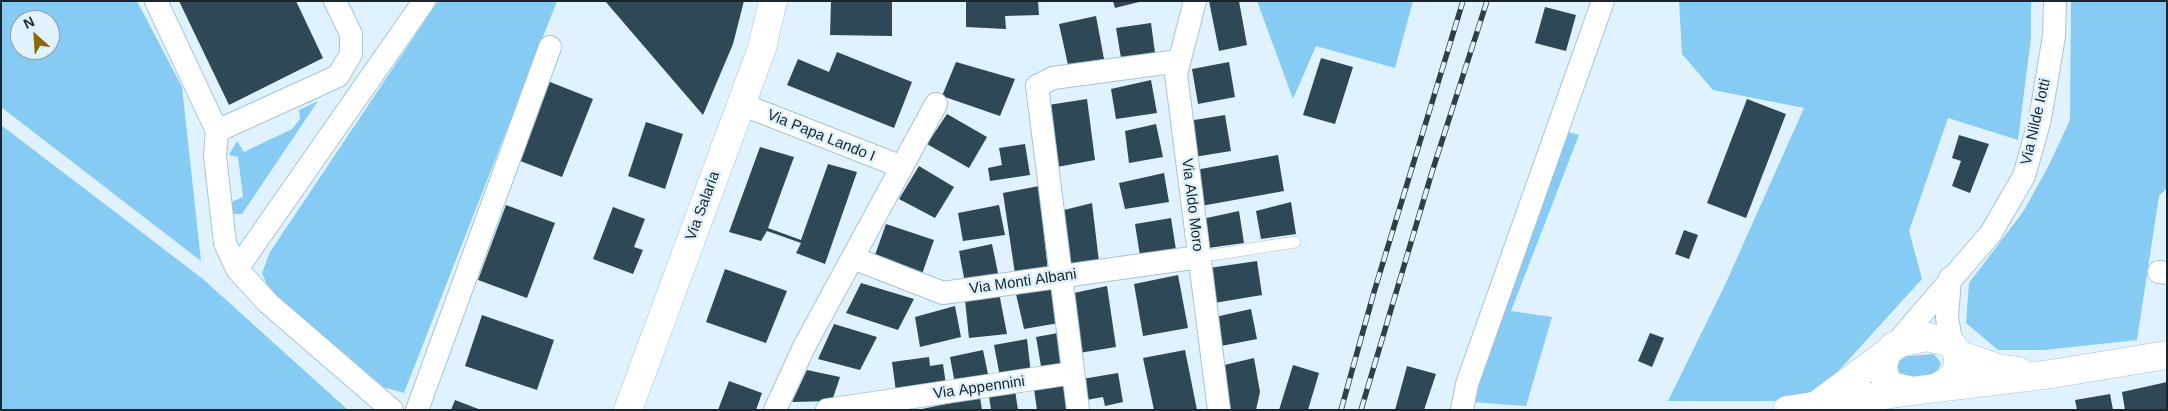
<!DOCTYPE html>
<html>
<head>
<meta charset="utf-8">
<style>
  body { margin:0 }
  #map { position:relative; width:2168px; height:411px; overflow:hidden; background:#e0f2fd; font-family:Helvetica,sans-serif }
  canvas { display:block }
  .frame { position:absolute; inset:0; border:2px solid #1a252c; pointer-events:none }
  .north { position:absolute; left:10px; top:10px; width:50px; height:50px; box-sizing:border-box; background:#e0f2fd; border:1px solid #91a0a9; border-radius:50%; rotate:334deg; font-size:14px; font-weight:700; line-height:20px; text-align:center; color:#1a252c }
  .north::after { content:''; display:block; margin:auto; width:18px; height:22px; background:#8b6808; clip-path:polygon(50% 0,100% 100%,50% 72%,0 100%) }
</style>
</head>
<body>
<div id="map">
<canvas width="2168" height="411"></canvas>
<div class="frame"></div>
<div class="north">N</div>
</div>
<script>
const context = document.querySelector('canvas').getContext('2d');
context.lineJoin = 'round';
function fillPath(path, color) { context.fillStyle = color; context.fill(path, 'evenodd'); }
const poly = rows => new Path2D(rows.map(r => 'M' + r).join(''));
function stroke(path, color, width, dash) { context.strokeStyle = color; context.lineWidth = width; context.lineCap = dash ? 'butt' : 'round'; context.setLineDash(dash || []); context.stroke(path); }
function label(font, color, halo, rows, align = 'center') {
  context.font = font + ' Helvetica,sans-serif'; context.lineWidth = 5; context.setLineDash([]); context.textBaseline = 'middle'; context.strokeStyle = halo; context.fillStyle = color; for (const [text, x, y, turn = 0] of rows) {
    context.save(); context.translate(x, y); context.rotate((+turn || 0) * Math.PI / 180); context.textAlign = isNaN(turn) ? turn : align; if (halo) context.strokeText(text, 0, 0); context.fillText(text, 0, 0); context.restore();
  }
}
fillPath(poly([
  [1,1,137,1,182,87,201,261,1,107],
  [20,20,50,20,50,50,20,50],
  [438,1,557,1,404,393,379,386,345,354,272,297,262,273,270,252],
  [1257,1,1413,1,1395,68,1316,46,1293,99],
  [1679,1,2031,1,2031,38,2018,140,1948,118,1909,231,1922,279,1811,401,1668,401,1725,285,1804,108,1713,90,1682,54],
  [2071,1,2167,1,2167,188,2159,196,2137,340,2044,350,1998,350,1966,323,1969,283,2023,212,2048,167,2070,120],
  [318,101,242,214,228,214,231,202,243,197,238,157,229,155,237,141,244,152,292,129,300,119,299,110],
  [1,125,203,279,348,410,1,410],
  [1565,131,1579,135,1511,311,1552,317,1526,406,1472,402],
  [1934,354,1941,363,1935,377,1898,377,1895,367,1898,361,1908,356]
]), '#86cbf4');
fillPath(poly([
  [179,1,296,1,323,58,229,105],
  [605,1,744,1,733,44,703,115],
  [831,1,892,1,892,36,830,35],
  [966,1,1038,1,1039,15,1005,16,1006,29,966,27],
  [1113,1,1139,1,1139,2,1115,8],
  [1209,1,1239,1,1247,45,1219,51],
  [1545,7,1576,15,1566,51,1535,43],
  [1096,16,1104,59,1068,65,1059,24],
  [1151,23,1155,53,1121,58,1116,28],
  [837,52,912,82,894,128,787,85,798,59,829,72],
  [1321,58,1353,67,1335,124,1303,115],
  [956,62,1015,79,1000,116,942,96],
  [1229,62,1235,97,1198,104,1192,69],
  [545,80,593,99,562,177,515,159],
  [1151,80,1157,113,1116,119,1111,89],
  [1087,99,1095,160,1057,167,1048,105],
  [1747,99,1786,114,1746,218,1707,203],
  [947,114,987,137,969,168,927,144],
  [1225,115,1231,151,1194,157,1188,121],
  [646,122,683,134,665,189,628,176],
  [1156,124,1163,157,1129,163,1125,131],
  [1959,135,1989,144,1970,193,1952,186,1961,161,1952,158],
  [1025,144,1030,175,990,181,988,168,1002,165,999,148],
  [760,147,794,157,768,228,801,240,828,164,857,172,825,264,796,253,801,243,767,231,761,241,729,232],
  [1278,155,1284,191,1201,206,1195,170],
  [919,166,954,187,935,218,899,199],
  [1164,173,1169,202,1125,209,1119,183],
  [1039,186,1048,271,1015,274,1003,193],
  [1291,202,1296,234,1261,239,1256,211],
  [1092,203,1099,262,1068,264,1060,211],
  [506,205,555,223,527,298,478,280],
  [999,205,1005,235,963,241,958,213],
  [613,207,645,219,634,247,643,250,633,274,593,259],
  [1239,211,1244,243,1208,248,1202,219],
  [1171,218,1176,250,1140,256,1135,224],
  [886,224,934,240,922,274,875,255],
  [1684,230,1698,235,1689,259,1675,254],
  [992,244,999,278,965,283,959,251],
  [1257,261,1262,295,1214,303,1209,268],
  [725,269,787,291,766,343,706,322],
  [1178,275,1188,328,1143,336,1134,284],
  [861,283,914,299,898,330,846,313],
  [1051,285,1059,323,1024,329,1016,294],
  [1107,286,1116,347,1079,353,1069,294],
  [999,293,1007,334,969,338,965,300],
  [955,306,961,337,920,347,915,317],
  [1251,309,1257,339,1221,346,1215,317],
  [482,315,554,340,537,390,465,366],
  [834,324,877,337,860,370,818,359],
  [1058,333,1064,370,1042,372,1036,337],
  [1650,333,1664,338,1652,367,1638,361],
  [1027,339,1031,374,1000,377,994,345],
  [983,350,989,379,955,384,950,357],
  [1185,350,1197,410,1154,410,1143,358],
  [929,357,930,366,943,364,946,385,896,392,892,362],
  [1254,358,1260,392,1256,410,1230,410,1220,366],
  [1293,365,1319,373,1308,410,1279,410],
  [1407,366,1436,374,1424,410,1395,410],
  [807,370,840,377,832,401,792,402],
  [1118,373,1123,402,1105,406,1103,397,1086,400,1082,379],
  [729,381,762,393,756,410,718,410],
  [2167,382,2167,410,2125,410,2122,392],
  [1063,384,1067,410,1037,410,1034,389],
  [1015,390,1018,410,991,410,989,396],
  [2110,394,2113,410,2077,410,2075,400],
  [980,397,982,410,922,410,922,409],
  [455,400,481,410,451,410]
]), '#2e4856');
const lane = poly([
  [1199,257,1295,242]
]);
const street = poly([
  [156,1,217,131,215,156,225,243,237,269],
  [1195,1,1176,74,1219,410],
  [741,104,902,167],
  [217,131,338,76,351,54,351,34,335,1],
  [853,258,943,293,1199,257],
  [2159,272,2167,273],
  [1950,278,1947,318,1952,345],
  [1894,346,1991,233,2024,176,2040,119,2054,36,2055,1],
  [392,410,268,303,237,269,424,1],
  [417,410,550,47],
  [775,410,804,347,936,104],
  [827,410,1073,373],
  [1078,410,1037,86,1053,78,1179,61],
  [1462,410,1467,384,1603,1]
]);
const secondary = poly([
  [1927,337,1945,341,1952,345,1958,354,1958,367,1952,378,1936,388,1913,391,1891,386,1885,377,1883,365,1887,353,1894,346,1903,342,1927,337],
  [1958,354,1997,368,2019,371],
  [1936,388,2051,374,2167,355],
  [1822,401,1887,353],
  [628,410,762,48,773,1],
  [1787,410,1911,391]
]);
stroke(lane, '#a6c3d4', 12);
stroke(street, '#a6c3d4', 24);
stroke(secondary, '#a6c3d4', 29);
stroke(lane, '#fff', 11);
stroke(street, '#fff', 22);
stroke(secondary, '#fff', 28);
const rail = poly([
  [1341,410,1374,292,1463,1],
  [1361,410,1432,172,1487,1]
]);
stroke(rail, '#323e46', 5.5);
stroke(rail, '#e0f2fd', 4, [11]);
label('15px', '#1a252c', '#e0f2fd', [
  ["Via Nilde Iotti",2036,122,-77],
  ["Via Papa Lando I",821,136,22],
  ["Via Aldo Moro",1192,205,83],
  ["Via Salaria",703,206,-70],
  ["Via Monti Albani",1023,282,-8],
  ["Via Appennini",979,388,-8]
]);
</script>
</body>
</html>
